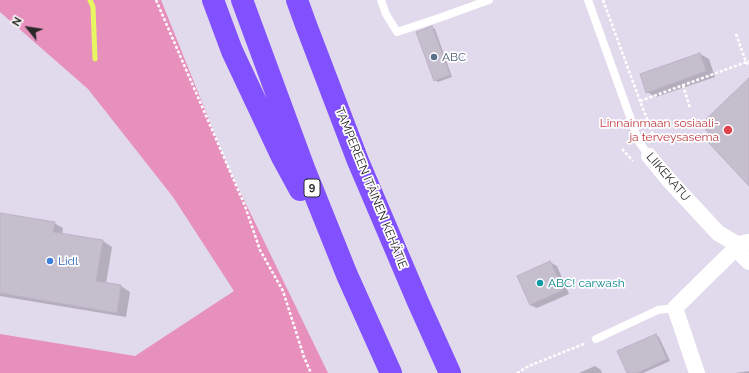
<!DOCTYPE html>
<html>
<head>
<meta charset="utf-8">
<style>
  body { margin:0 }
  #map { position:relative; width:749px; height:373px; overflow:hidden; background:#e1d9ec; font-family:Raleway,sans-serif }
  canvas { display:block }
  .north { position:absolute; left:8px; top:8px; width:40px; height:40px; -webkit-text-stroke:3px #fff; paint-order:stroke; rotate:300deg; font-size:11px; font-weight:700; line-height:16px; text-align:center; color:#282828 }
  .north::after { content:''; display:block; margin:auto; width:14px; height:18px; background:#282828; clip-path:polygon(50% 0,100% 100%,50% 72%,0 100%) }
</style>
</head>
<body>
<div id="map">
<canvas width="749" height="373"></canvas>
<div class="north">N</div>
</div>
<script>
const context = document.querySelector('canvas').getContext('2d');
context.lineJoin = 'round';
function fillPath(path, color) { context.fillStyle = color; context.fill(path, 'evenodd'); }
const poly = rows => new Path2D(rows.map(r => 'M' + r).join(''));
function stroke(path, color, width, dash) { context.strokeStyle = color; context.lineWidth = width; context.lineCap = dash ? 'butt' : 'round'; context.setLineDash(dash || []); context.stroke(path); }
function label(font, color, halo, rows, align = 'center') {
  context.font = font + ' Raleway,sans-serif'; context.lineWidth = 3.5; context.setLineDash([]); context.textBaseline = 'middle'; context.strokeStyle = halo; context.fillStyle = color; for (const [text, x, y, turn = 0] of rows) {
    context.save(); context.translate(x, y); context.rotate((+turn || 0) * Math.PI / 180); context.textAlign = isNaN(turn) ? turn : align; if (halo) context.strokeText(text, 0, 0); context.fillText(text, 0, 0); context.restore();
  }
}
fillPath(poly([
  [0,0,161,0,228,167,328,373,0,373,0,334,135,356,234,291,173,197,88,89,0,12]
]), '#e790bc');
fillPath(poly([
  [432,28,435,29,452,77,438,82,435,80],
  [700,54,709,59,715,77,656,97,647,92],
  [0,214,54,223,63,228,62,235,103,241,112,247,106,284,121,286,130,292,126,317,0,296],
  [550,262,557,266,569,294,537,308,530,305],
  [656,335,659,337,670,361,643,373,628,373],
  [595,366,601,370,602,373,579,373],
  [749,371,749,373,735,373]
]), '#0003');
stroke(poly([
  [90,0,93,7,95,59]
]), '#e7f763', 5);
const building = poly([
  [432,26,450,75,434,81,416,32,432,26],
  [700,53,706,71,646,93,640,74,700,53],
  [749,78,749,186,707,141,712,137,701,124,749,78],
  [0,213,55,222,53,232,103,240,96,281,121,285,117,313,0,293,0,213],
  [550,261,563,290,530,305,517,276,550,261],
  [656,334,667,359,637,373,627,373,617,351,656,334]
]);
fillPath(building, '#c5becd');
stroke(building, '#bdb2c7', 1);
stroke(poly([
  [156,0,245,206,260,250,283,291,304,357,311,373],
  [603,0,640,101,656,142],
  [736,34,746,62,749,66],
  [683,85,690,108],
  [640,101,749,61],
  [622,149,633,161],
  [517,373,529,366,586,343]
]), '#fff', 2.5, [3, 2]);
stroke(poly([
  [381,0,386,14,397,32,439,18,489,0],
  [588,0,639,142,649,156],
  [596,339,658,310,675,308]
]), '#fff', 8);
stroke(poly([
  [649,156,668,179,718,233,735,243,740,244,748,242],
  [740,244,741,254,749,262],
  [697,373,675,308,740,244]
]), '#fff', 16);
stroke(poly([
  [213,0,232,51,282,157,300,190],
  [242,0,304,168,347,275,391,373],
  [297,0,306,25,358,161,418,302,450,373]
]), '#8151ff', 22);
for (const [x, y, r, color] of [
  [434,57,4,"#5c6f8a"],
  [728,130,5,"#e0444e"],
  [50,261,4,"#3f7fe0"],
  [540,283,4,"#0f9aa8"]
]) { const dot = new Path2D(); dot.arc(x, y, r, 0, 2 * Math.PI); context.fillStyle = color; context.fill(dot); stroke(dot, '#fff', 1.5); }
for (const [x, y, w] of [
  [312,188,16]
]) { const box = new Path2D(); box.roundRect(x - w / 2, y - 9, w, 18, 3); context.fillStyle = '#fff'; context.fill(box); stroke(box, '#282828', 1); }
label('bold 11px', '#282828', null, [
  ["9",312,188]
]);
label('12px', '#4e5e75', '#fff', [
  ["ABC",442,57]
], 'left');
label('12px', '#be3a42', '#fff', [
  ["Linnainmaan sosiaali-",719,123],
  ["ja terveysasema",719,137]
], 'right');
label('12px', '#282828', '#fff', [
  ["LIIKEKATU",668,177,49],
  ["TAMPEREEN ITÄINEN KEHÄTIE",371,188,68]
]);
label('12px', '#366cbe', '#fff', [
  ["Lidl",58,261]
], 'left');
label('12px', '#0d838f', '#fff', [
  ["ABC! carwash",548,283]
], 'left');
</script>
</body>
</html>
